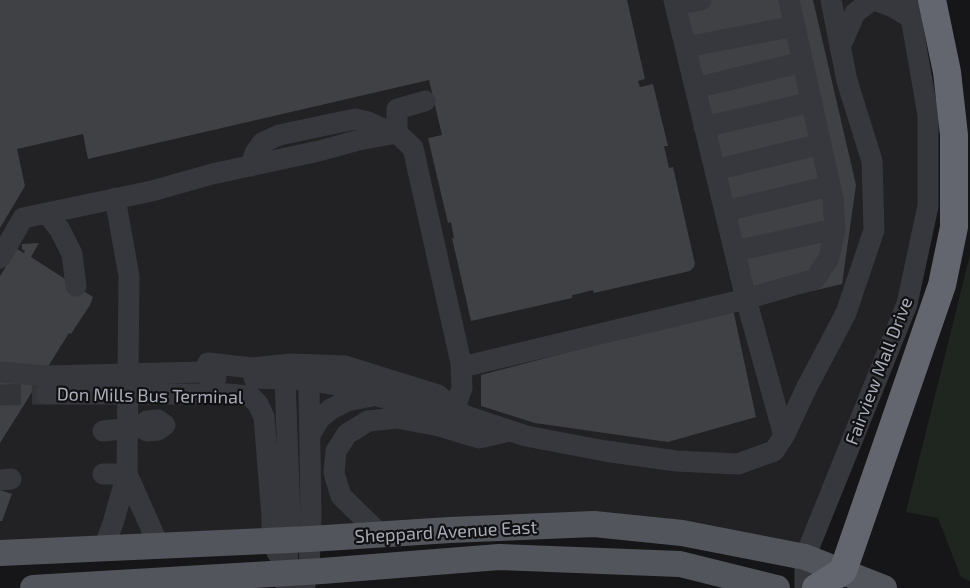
<!DOCTYPE html>
<html>
<head>
<meta charset="utf-8">
<style>
  body { margin:0 }
  canvas { display:block; background:#161618 }
</style>
</head>
<body>
<canvas width="970" height="588"></canvas>
<script>
const context = document.querySelector('canvas').getContext('2d');
context.lineJoin = 'round';
function fillPath(path, color) { context.fillStyle = color; context.fill(path, 'evenodd'); }
const poly = rows => new Path2D(rows.map(r => 'M' + r).join(''));
function stroke(path, color, width, dash) { context.strokeStyle = color; context.lineWidth = width; context.lineCap = dash ? 'butt' : 'round'; context.setLineDash(dash || []); context.stroke(path); }
function label(font, color, halo, rows, align = 'center') {
  context.font = font + ' "Exo 2",sans-serif'; context.lineWidth = 4.5; context.setLineDash([]); context.textBaseline = 'middle'; context.strokeStyle = halo; context.fillStyle = color; for (const [text, x, y, turn = 0] of rows) {
    context.save(); context.translate(x, y); context.rotate((+turn || 0) * Math.PI / 180); context.textAlign = isNaN(turn) ? turn : align; if (halo) context.strokeText(text, 0, 0); context.fillText(text, 0, 0); context.restore();
  }
}
fillPath(poly([
  [0,0,908,0,928,115,907,304,805,557,682,533,0,553]
]), '#222225');
fillPath(poly([
  [970,255,970,581,961,577,938,518,906,512]
]), '#1e261f');
fillPath(poly([
  [0,0,627,0,645,79,638,81,640,87,653,84,668,146,664,146,669,168,673,167,695,264,694,267,690,271,594,293,593,290,573,295,572,295,572,298,471,321,452,238,454,238,451,222,448,223,428,138,442,135,429,80,88,159,83,134,17,149,25,186,0,228],
  [673,0,813,0,856,185,842,284,757,304],
  [38,243,39,243,31,257,93,297,90,305,71,334,69,333,0,443,0,276,17,249,24,253,25,251,22,249,22,244],
  [733,309,756,417,668,442,535,423,481,406,481,375],
  [0,490,12,494,2,521,0,521]
]), '#404145');
stroke(poly([
  [0,395,46,394]
]), '#333438', 21, [21, 11]);
stroke(poly([
  [674,0,746,299,784,436],
  [874,0,891,6,913,19],
  [675,5,701,0],
  [686,47,795,26],
  [840,47,855,13,872,0],
  [695,88,803,62],
  [704,127,812,102],
  [397,133,397,109,425,101],
  [251,166,255,153,262,143,279,135,355,119,368,122,394,134],
  [715,170,821,144],
  [725,211,830,186],
  [47,213,60,230,72,254,76,286],
  [735,251,835,229],
  [0,258,23,218,152,191,212,174,319,151,359,140,397,133,413,148,461,363,462,388,454,410],
  [462,367,746,299,815,279,829,258,835,229,833,199,789,0],
  [0,372,47,376,204,372,209,378,216,378],
  [204,372,208,363,252,368,291,364,345,366,438,395,454,410,466,416,526,436,605,451,676,461,738,464,774,451,784,436,807,387,846,313,874,230,872,161,847,81,831,0],
  [254,378,308,380,341,386,440,413,454,410],
  [46,394,228,394,250,396,258,404,264,417,272,516,272,541,278,554],
  [103,431,140,427,147,421,158,420,165,425,158,430,147,431,140,427],
  [310,435,320,418,331,409,347,401,372,396],
  [103,474,127,474],
  [127,474,159,546],
  [0,480,11,479],
  [381,535,341,496,334,473,336,451,347,434,368,421,397,418,439,426,479,438,510,431],
  [104,548,113,523,127,474,129,276,115,198],
  [286,588,290,516,285,380,291,364,308,380,309,390,311,515,309,571,304,588],
  [805,588,805,557,907,304,928,206,928,115,908,0]
]), '#37383d', 21);
stroke(poly([
  [0,553,310,539,450,530,594,524,682,533,805,557,884,588],
  [33,588,322,571,499,557,680,564,777,588]
]), '#53555c', 26);
stroke(poly([
  [816,588,843,571,942,285,954,227,954,135,947,72,932,0]
]), '#63666e', 28);
label('18px', '#a8adb8', '#111113', [
  ["Fairview Mall Drive",879,371,-69],
  ["Don Mills Bus Terminal",150,396,1],
  ["Sheppard Avenue East",446,532,-3]
]);
</script>
</body>
</html>
